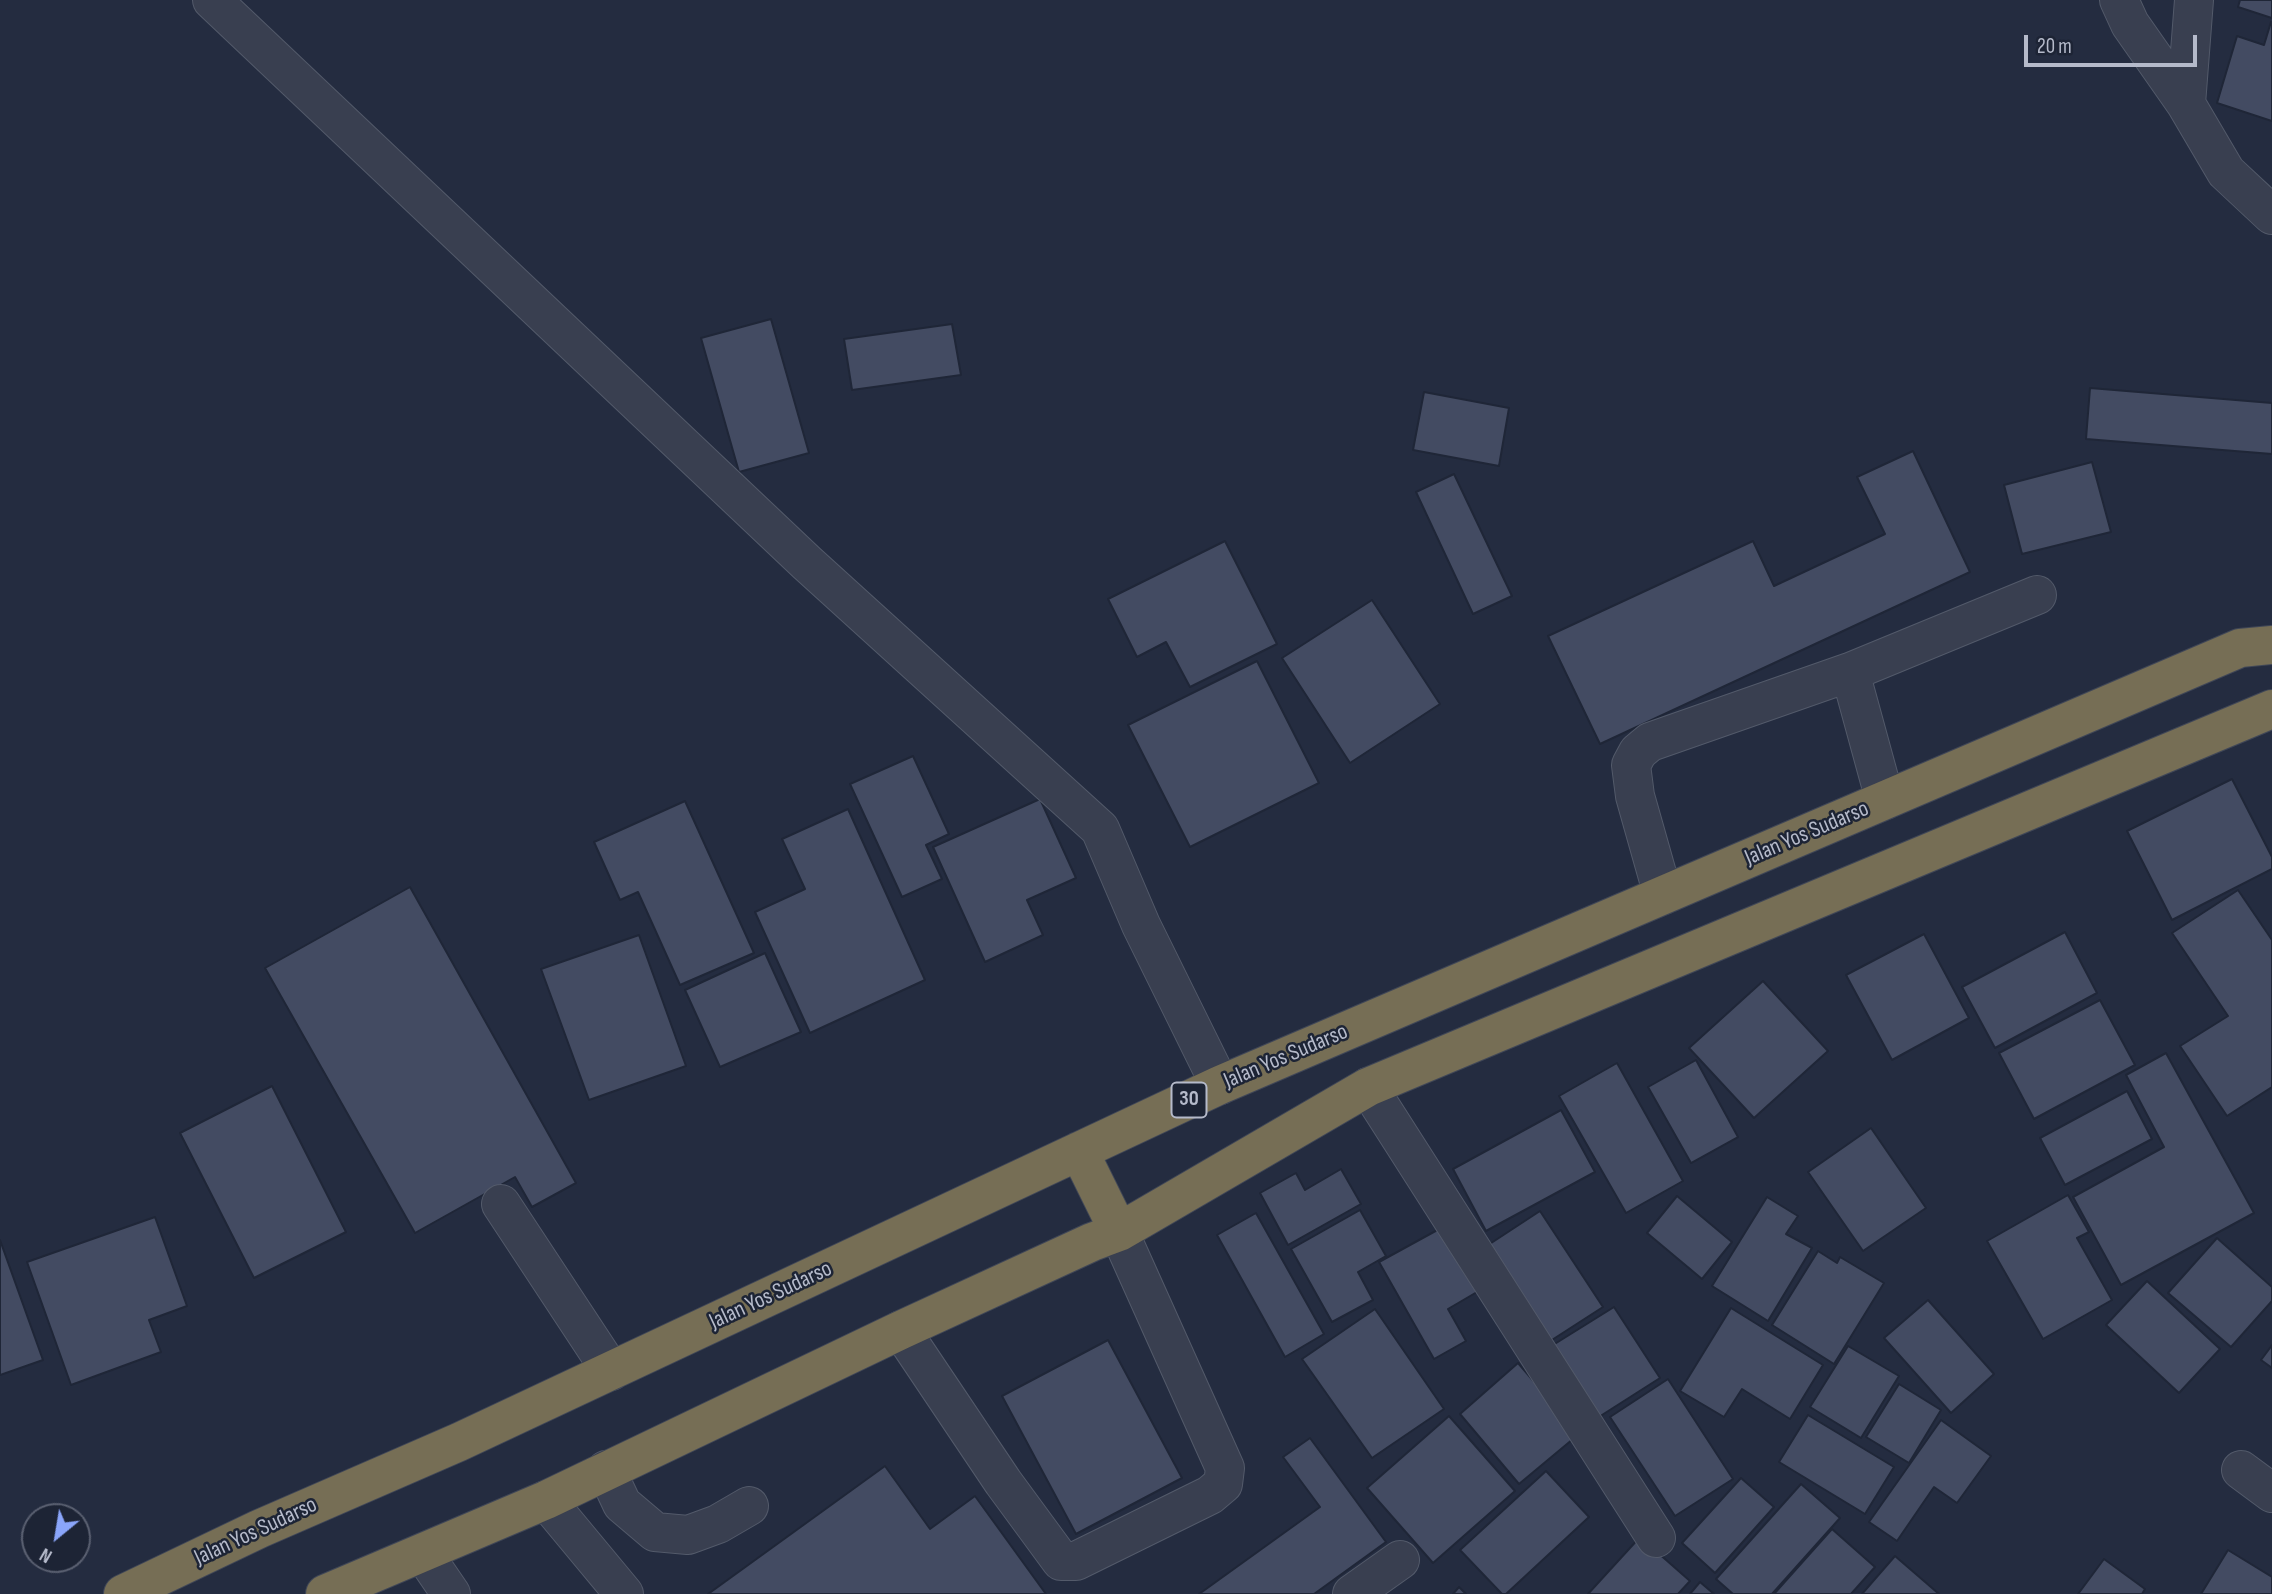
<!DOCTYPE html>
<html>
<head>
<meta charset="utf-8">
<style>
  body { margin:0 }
  #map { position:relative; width:2272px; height:1594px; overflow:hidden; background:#242c40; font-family:"Sofia Sans Condensed",sans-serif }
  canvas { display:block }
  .north { position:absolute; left:21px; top:1503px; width:70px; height:70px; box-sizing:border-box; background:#1d2435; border:2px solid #5a6071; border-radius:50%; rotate:210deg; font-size:19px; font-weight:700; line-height:28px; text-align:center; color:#b5baca }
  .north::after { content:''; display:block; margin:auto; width:24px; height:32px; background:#8aa5fa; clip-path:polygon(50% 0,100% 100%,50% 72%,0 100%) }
  .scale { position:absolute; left:2024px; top:35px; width:173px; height:32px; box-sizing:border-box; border:4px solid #b5baca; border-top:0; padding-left:9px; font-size:21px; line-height:24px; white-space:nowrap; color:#b5baca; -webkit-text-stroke:5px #1d2435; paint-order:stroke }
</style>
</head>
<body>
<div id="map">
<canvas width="2272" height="1594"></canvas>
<div class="north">N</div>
<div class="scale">20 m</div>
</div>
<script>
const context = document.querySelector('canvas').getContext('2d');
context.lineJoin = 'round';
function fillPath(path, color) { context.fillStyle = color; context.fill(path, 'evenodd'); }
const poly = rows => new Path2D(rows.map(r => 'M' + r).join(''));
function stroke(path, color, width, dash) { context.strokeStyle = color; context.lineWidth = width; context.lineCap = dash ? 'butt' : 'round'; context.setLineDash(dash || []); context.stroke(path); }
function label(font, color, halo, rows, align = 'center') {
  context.font = font + ' "Sofia Sans Condensed",sans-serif'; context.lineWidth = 5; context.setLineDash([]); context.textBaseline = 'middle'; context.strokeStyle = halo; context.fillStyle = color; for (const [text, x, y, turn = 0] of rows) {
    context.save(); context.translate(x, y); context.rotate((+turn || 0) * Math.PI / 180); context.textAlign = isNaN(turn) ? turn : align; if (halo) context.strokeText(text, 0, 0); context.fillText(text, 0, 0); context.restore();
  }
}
const building = poly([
  [2240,0,2272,0,2272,18,2238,7,2240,0],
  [2271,22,2272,23,2272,121,2217,103,2237,36,2264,45,2271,22],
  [771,319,809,453,739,472,701,338,771,319],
  [952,324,961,375,852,390,844,339,952,324],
  [2090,388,2272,403,2272,454,2086,439,2090,388],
  [1424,392,1509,408,1499,466,1413,450,1424,392],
  [1913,451,1970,572,1600,744,1548,636,1753,541,1774,586,1885,534,1857,477,1913,451],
  [2092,462,2111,532,2022,554,2004,485,2092,462],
  [1454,474,1512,596,1473,614,1416,492,1454,474],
  [1225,541,1277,644,1190,687,1166,642,1137,657,1108,599,1225,541],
  [1372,600,1440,704,1350,763,1282,658,1372,600],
  [1257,661,1319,783,1190,847,1128,725,1257,661],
  [913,756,949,834,926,845,942,879,902,897,850,784,913,756],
  [2232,779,2272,857,2272,869,2172,920,2127,831,2232,779],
  [1040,799,1076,878,1027,900,1043,935,985,962,933,847,1040,799],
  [685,801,754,953,680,985,638,892,620,900,594,842,685,801],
  [848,809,925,980,810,1033,755,912,805,889,782,839,848,809],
  [410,887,576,1183,532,1207,515,1177,415,1233,265,968,410,887],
  [2238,890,2272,940,2272,1087,2227,1116,2180,1046,2228,1016,2172,933,2238,890],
  [2065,932,2097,993,1995,1048,1962,987,2065,932],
  [1924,934,1969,1018,1892,1060,1846,975,1924,934],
  [639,935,686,1066,589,1100,541,969,639,935],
  [765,953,801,1032,720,1067,685,990,765,953],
  [1763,981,1828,1051,1754,1118,1689,1048,1763,981],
  [2100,1000,2135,1065,2034,1119,1999,1053,2100,1000],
  [2166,1053,2254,1213,2121,1285,2073,1197,2164,1147,2126,1075,2166,1053],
  [1696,1060,1738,1137,1691,1163,1648,1087,1696,1060],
  [1617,1063,1683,1181,1626,1213,1559,1096,1617,1063],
  [272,1086,346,1232,254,1278,180,1133,272,1086],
  [2127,1091,2152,1139,2065,1185,2040,1138,2127,1091],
  [1561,1110,1595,1172,1486,1231,1453,1169,1561,1110],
  [1871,1128,1926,1208,1863,1251,1808,1172,1871,1128],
  [1341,1169,1361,1204,1288,1245,1260,1193,1296,1173,1305,1190,1341,1169],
  [2068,1195,2089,1232,2077,1238,2112,1300,2043,1339,1987,1241,2068,1195],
  [1677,1196,1732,1242,1702,1279,1647,1233,1677,1196],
  [1767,1197,1798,1216,1786,1234,1812,1248,1768,1321,1712,1286,1767,1197],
  [1360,1210,1386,1256,1358,1272,1373,1300,1332,1322,1291,1249,1360,1210],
  [1540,1211,1603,1307,1541,1347,1479,1251,1540,1211],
  [1256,1213,1324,1334,1285,1357,1217,1235,1256,1213],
  [155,1217,187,1306,149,1320,161,1352,71,1385,27,1262,155,1217],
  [1441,1228,1477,1292,1448,1309,1466,1341,1434,1359,1379,1262,1441,1228],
  [2217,1238,2272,1287,2272,1301,2231,1347,2168,1293,2217,1238],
  [0,1240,43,1360,0,1375,0,1240],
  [1818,1251,1837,1263,1840,1257,1884,1283,1834,1364,1772,1325,1818,1251],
  [2147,1281,2220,1349,2179,1393,2106,1325,2147,1281],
  [1928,1300,1994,1374,1951,1413,1884,1338,1928,1300],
  [1614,1307,1660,1378,1591,1422,1545,1350,1614,1307],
  [1731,1308,1823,1365,1790,1419,1742,1389,1724,1417,1680,1391,1731,1308],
  [1375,1309,1444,1409,1372,1458,1302,1359,1375,1309],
  [1108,1340,1182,1478,1076,1534,1002,1396,1108,1340],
  [2272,1345,2272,1368,2261,1360,2272,1345],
  [1848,1346,1899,1376,1861,1438,1810,1407,1848,1346],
  [1518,1363,1579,1434,1519,1484,1460,1414,1518,1363],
  [1668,1379,1733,1479,1675,1516,1610,1417,1668,1379],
  [1899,1384,1941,1410,1909,1463,1866,1437,1899,1384],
  [1808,1415,1894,1467,1865,1514,1779,1462,1808,1415],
  [1449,1416,1515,1491,1433,1563,1367,1488,1449,1416],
  [1941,1420,1991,1456,1957,1503,1934,1487,1897,1541,1869,1522,1941,1420],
  [1310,1438,1386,1542,1314,1594,1199,1594,1320,1507,1283,1457,1310,1438],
  [885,1466,930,1529,975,1496,1046,1594,708,1594,885,1466],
  [1546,1471,1589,1517,1506,1594,1502,1594,1460,1550,1546,1471],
  [1741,1478,1774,1507,1715,1573,1682,1543,1741,1478],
  [1801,1484,1840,1518,1772,1594,1733,1594,1716,1579,1801,1484],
  [1832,1529,1875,1567,1851,1594,1774,1594,1832,1529],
  [1640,1537,1690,1581,1678,1594,1588,1594,1640,1537],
  [2228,1550,2272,1577,2272,1594,2201,1594,2228,1550],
  [1895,1556,1939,1594,1862,1594,1895,1556],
  [2104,1559,2145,1589,2142,1594,2078,1594,2104,1559],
  [1700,1582,1714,1594,1690,1594,1700,1582],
  [1459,1587,1466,1594,1453,1594,1459,1587]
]);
fillPath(building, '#434b62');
stroke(building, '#1f2637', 2);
const minor = poly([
  [212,0,807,563,1100,829,1141,925,1220,1085],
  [2119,0,2130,24,2186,104],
  [2194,0,2186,104,2226,172,2272,215],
  [1885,800,1850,672,2037,595],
  [1663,895,1635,796,1631,765,1638,752,1650,742,1850,672],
  [1368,1087,1656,1538],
  [501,1204,611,1371],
  [901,1330,1003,1482,1061,1561,1076,1561,1210,1495,1223,1484,1225,1468,1119,1232],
  [606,1470,622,1504,655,1532,688,1535,718,1524,749,1506],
  [2241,1470,2272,1493],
  [546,1500,624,1594],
  [423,1553,451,1594],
  [1352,1594,1400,1560]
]);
const highway = poly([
  [1079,1151,1119,1232],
  [123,1594,259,1529,459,1442,1220,1085,2240,648,2272,645],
  [325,1594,546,1500,901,1330,1092,1242,1119,1232,1368,1087,2272,709]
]);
stroke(minor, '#535a6a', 40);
stroke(highway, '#404757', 40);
stroke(minor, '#393f50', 38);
stroke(highway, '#766e55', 38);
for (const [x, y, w] of [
  [1189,1100,35]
]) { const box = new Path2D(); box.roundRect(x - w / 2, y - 17.5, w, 35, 5); context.fillStyle = '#1d2435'; context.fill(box); stroke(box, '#b5baca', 2); }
label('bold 21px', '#b5baca', null, [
  ["30",1189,1100]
]);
label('23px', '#b5baca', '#1d2435', [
  ["Jalan Yos Sudarso",1807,834,-23],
  ["Jalan Yos Sudarso",1286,1057,-23],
  ["Jalan Yos Sudarso",771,1296,-25],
  ["Jalan Yos Sudarso",256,1532,-25]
]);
</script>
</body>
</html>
